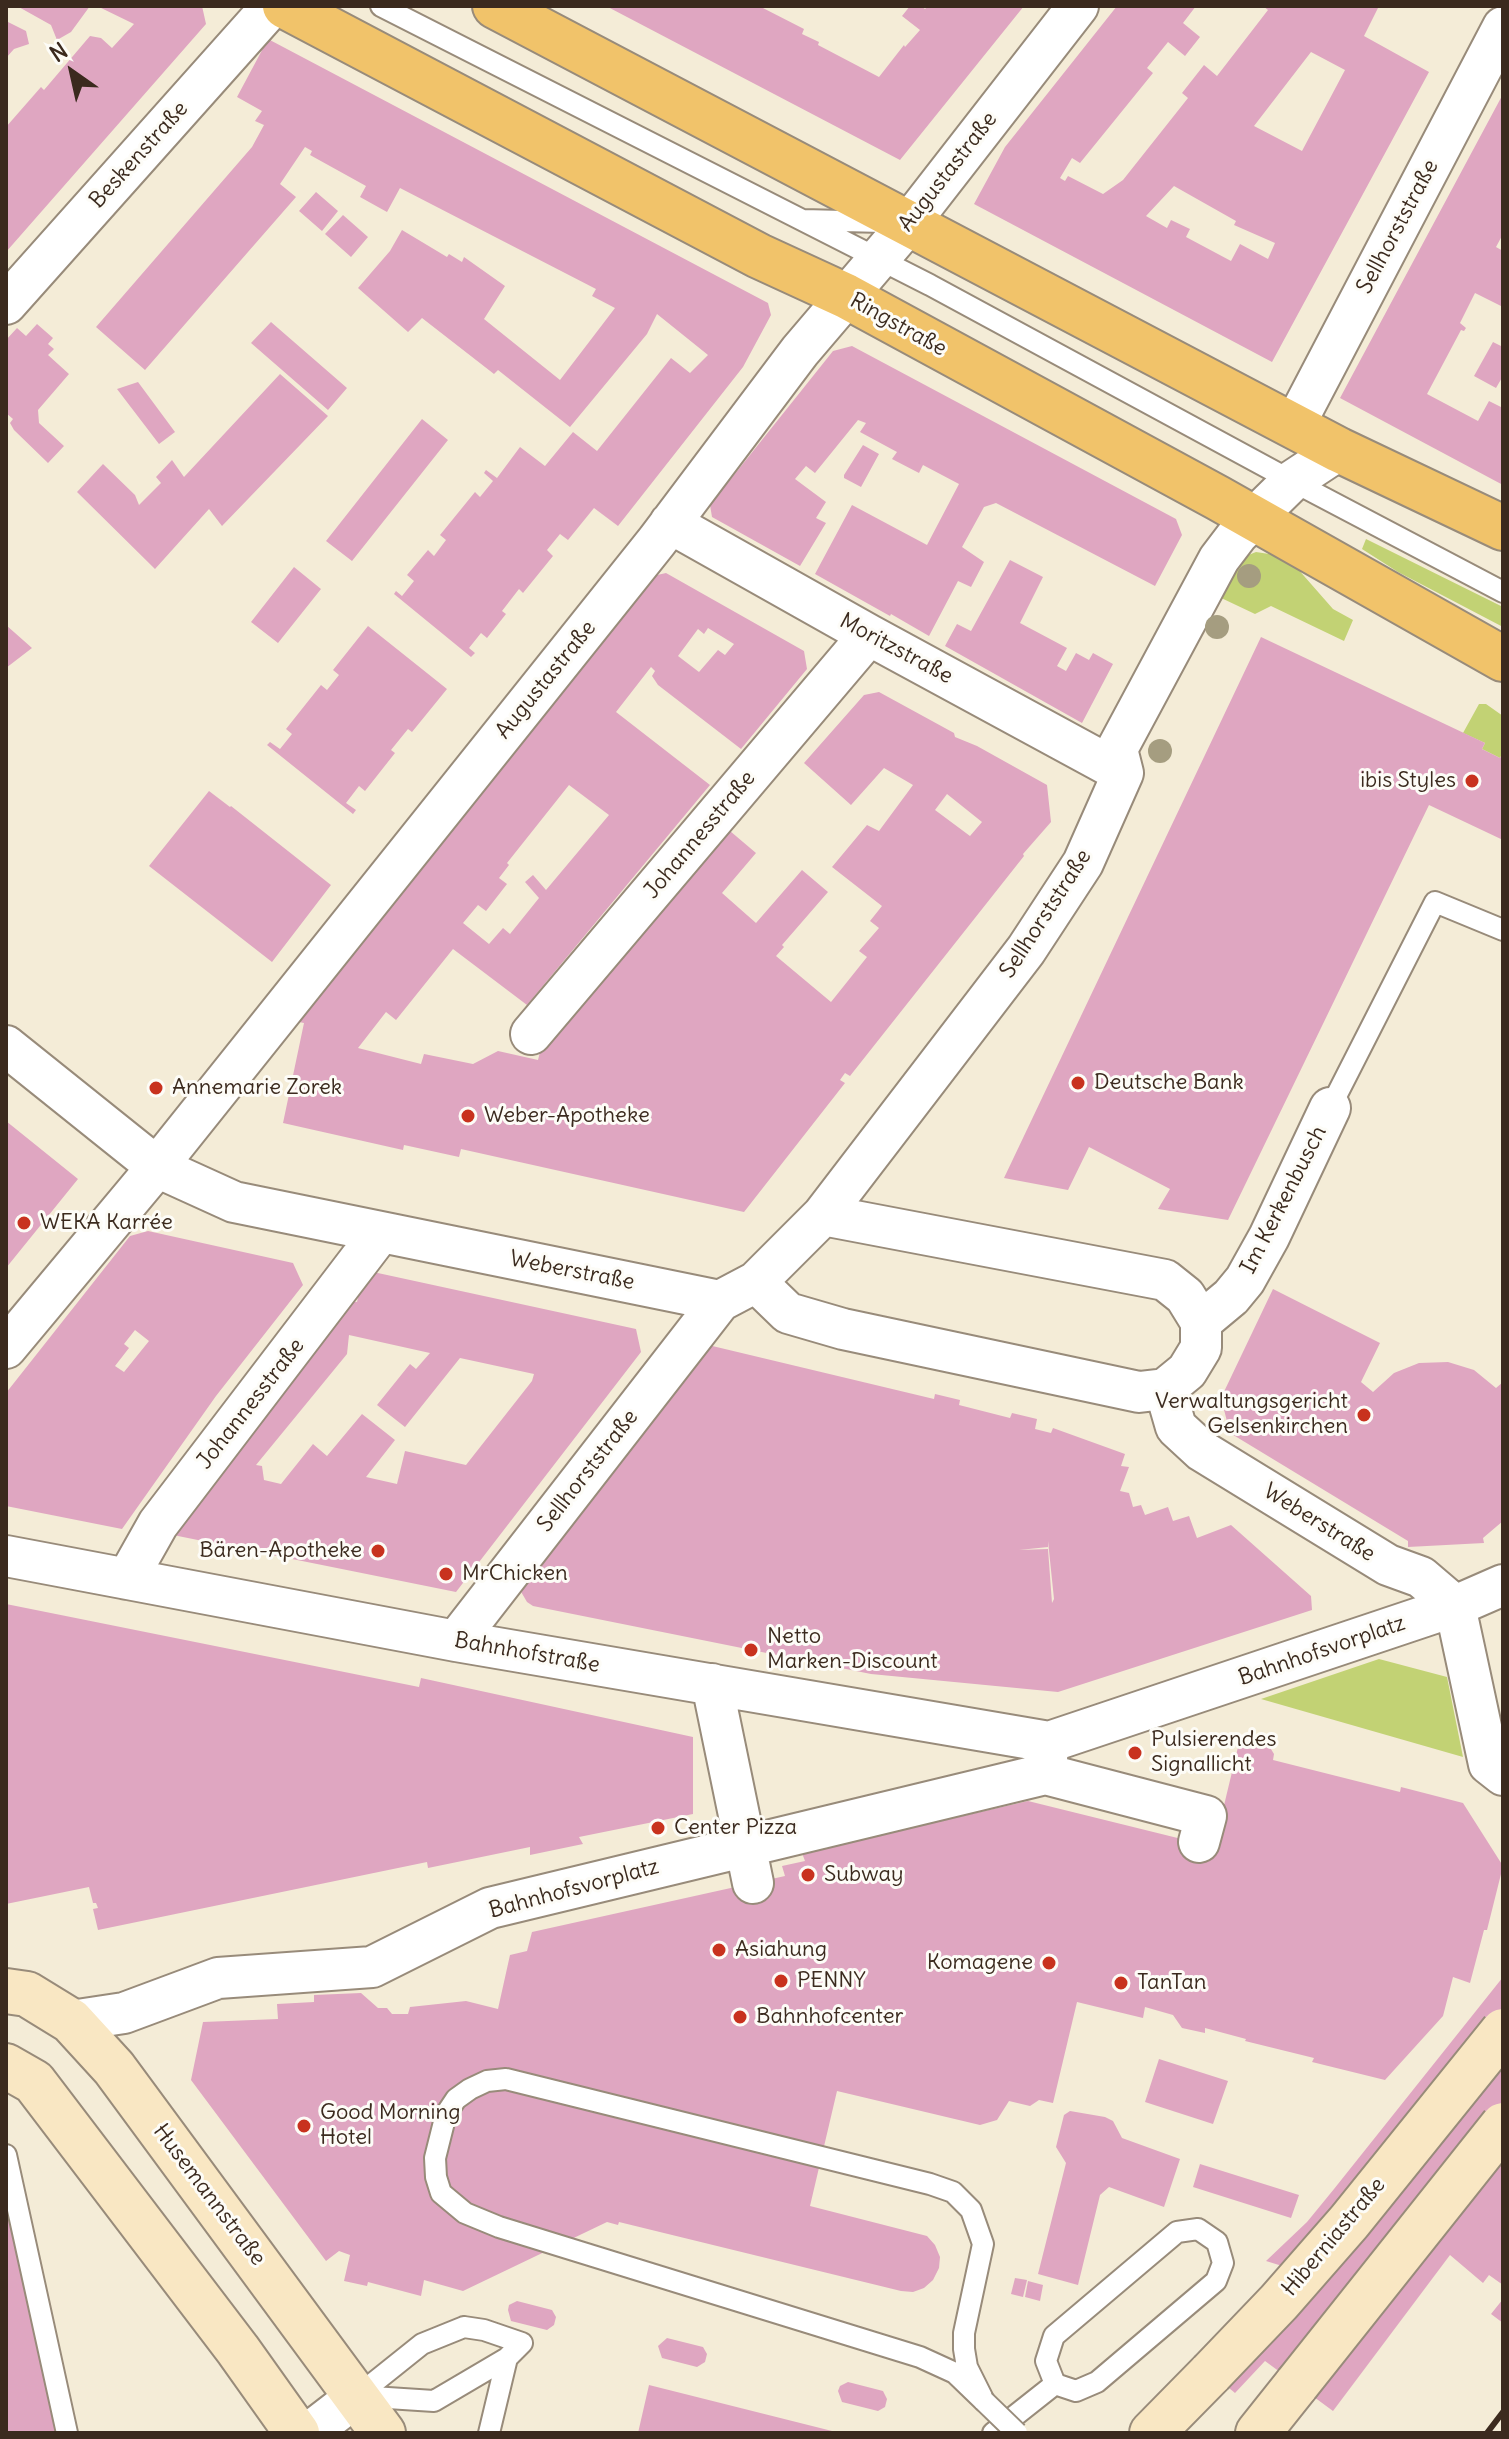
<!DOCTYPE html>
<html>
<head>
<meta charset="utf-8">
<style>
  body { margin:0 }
  #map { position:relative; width:1509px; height:2439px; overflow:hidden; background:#f4ecd7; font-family:Delius,sans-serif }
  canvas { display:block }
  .frame { position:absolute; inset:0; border:8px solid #3b2a1e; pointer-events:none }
  .north { position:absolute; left:32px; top:32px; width:80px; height:80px; -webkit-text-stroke:6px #fdfcf7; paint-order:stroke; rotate:326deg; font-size:22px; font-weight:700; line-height:32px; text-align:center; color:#3b2a1e }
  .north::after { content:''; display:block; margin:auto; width:28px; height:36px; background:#3b2a1e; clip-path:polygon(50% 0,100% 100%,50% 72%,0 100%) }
</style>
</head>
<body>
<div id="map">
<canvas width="1509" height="2439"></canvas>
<div class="frame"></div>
<div class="north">N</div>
</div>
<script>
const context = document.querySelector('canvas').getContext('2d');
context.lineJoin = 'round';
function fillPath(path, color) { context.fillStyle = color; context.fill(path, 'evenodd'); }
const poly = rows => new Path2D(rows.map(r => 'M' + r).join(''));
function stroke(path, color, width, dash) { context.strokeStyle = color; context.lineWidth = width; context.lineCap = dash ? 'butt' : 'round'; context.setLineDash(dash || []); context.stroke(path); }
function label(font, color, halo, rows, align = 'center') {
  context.font = font + ' Delius,sans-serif'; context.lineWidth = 6; context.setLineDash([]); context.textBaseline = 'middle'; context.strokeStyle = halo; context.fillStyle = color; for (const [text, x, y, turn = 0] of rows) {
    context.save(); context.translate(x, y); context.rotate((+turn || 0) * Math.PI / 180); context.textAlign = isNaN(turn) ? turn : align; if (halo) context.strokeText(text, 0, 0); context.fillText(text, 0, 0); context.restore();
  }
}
fillPath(poly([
  [1366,539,1503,607,1503,627,1398,572,1362,549],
  [1256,552,1282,556,1297,568,1333,609,1353,620,1344,641,1271,606,1255,614,1217,596,1246,556],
  [1479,704,1486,704,1503,716,1503,752,1500,758,1482,749,1485,743,1463,733],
  [1379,1659,1447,1677,1463,1757,1261,1699]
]), '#c2d274');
fillPath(poly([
  [17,6,90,6,71,32,57,40,51,25],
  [97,6,202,6,206,24,6,252,6,127,41,87,44,90,90,36,101,38,112,48,134,24],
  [606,6,759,6,804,29,802,34,819,42,818,45,879,77,904,45,905,47,920,30,902,16,910,6,921,6,925,9,928,6,1024,6,900,160],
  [1117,6,1196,6,1183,23,1200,37,1185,56,1168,42,1147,68,1153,73,1080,163,1072,158,1060,178,1065,181,1068,176,1103,194,1123,180,1188,98,1182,93,1204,65,1217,76,1268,10,1263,6,1379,6,1364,36,1429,72,1272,362,974,204,1005,147],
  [1311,52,1345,70,1302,151,1254,126],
  [1174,186,1236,221,1234,225,1275,243,1268,259,1240,244,1231,261,1186,237,1190,229,1171,220,1167,228,1146,216],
  [6,21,26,31,29,44,14,49,6,58],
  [268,39,768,303,771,315,743,367,618,526,594,508,568,540,560,534,547,550,553,556,523,593,519,589,502,611,506,614,487,638,481,633,469,648,475,653,471,657,394,594,396,591,402,596,414,581,407,575,428,550,434,556,446,540,440,535,475,492,480,497,493,481,484,473,486,470,497,478,520,447,545,466,573,432,597,451,671,358,690,373,708,355,657,314,647,334,570,427,498,370,494,374,422,318,408,332,358,288,390,251,402,230,447,257,449,254,462,262,464,257,505,286,484,319,560,380,615,308,592,296,596,289,400,188,387,212,360,197,366,186,310,155,312,151,305,147,280,184,296,197,145,370,96,327,252,147,264,125,255,121,262,111,237,97],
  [1503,94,1503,234,1496,247,1503,251,1503,307,1475,293,1460,323,1466,328,1464,331,1461,330,1427,394,1478,421,1489,401,1503,408,1503,485,1340,398],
  [316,192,338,211,322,231,299,211],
  [343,215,368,237,351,257,325,234],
  [271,322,347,388,328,410,251,343],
  [37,324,53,338,48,344,54,349,48,355,69,374,38,410,39,423,64,446,48,463,14,430,10,423,13,419,6,413,6,340,17,328,26,336],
  [1493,342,1503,347,1503,376,1496,388,1474,376],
  [852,346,1176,519,1182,535,1155,586,996,503,984,507,962,547,984,562,971,587,958,581,929,636,891,614,890,616,815,574,852,505,927,545,959,484,923,465,919,473,892,459,897,452,860,432,866,423,858,420,815,473,806,466,795,479,826,502,816,518,826,523,800,566,712,517,710,505,833,351],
  [280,374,328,416,222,526,209,509,155,569,77,492,103,464,135,495,139,505,161,483,156,477,172,460,184,477],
  [138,382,175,432,159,444,117,389],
  [422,419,448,440,352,561,326,541],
  [863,445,879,454,861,487,844,478,844,475],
  [1010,560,1043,577,1020,623,1067,648,1057,666,1066,671,1076,653,1089,660,1093,653,1113,664,1082,723,945,646,957,624,971,631],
  [294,567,321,589,278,643,251,622],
  [666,573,804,651,807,669,741,749,658,685,652,676,655,671,651,667,616,712,710,785,527,1005,453,949,396,1020,386,1012,358,1048,421,1064,424,1054,473,1064,498,1051,538,1060,540,1052,556,1028,730,831,756,853,722,893,756,923,802,870,828,892,782,945,784,947,776,956,831,1002,867,957,859,951,879,928,870,921,882,906,832,867,867,825,879,831,913,785,884,768,851,805,804,763,864,695,879,692,954,733,955,737,977,746,1047,785,1051,822,1023,854,1024,856,850,1076,845,1073,840,1080,845,1083,744,1212,461,1149,459,1157,404,1145,403,1150,283,1123,304,1023,299,1022,653,576],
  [708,628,734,644,725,655,718,650,699,672,678,656,698,629,704,634],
  [569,785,609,815,546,890,533,875,525,882,539,898,510,934,503,928,489,944,463,923,478,905,486,911,507,884,499,878,509,865,507,863],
  [947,794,982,822,970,836,935,810],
  [6,625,32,648,6,668],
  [368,626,447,689,412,732,408,729,391,750,395,753,365,791,359,786,346,803,356,810,353,814,267,745,270,742,280,749,292,734,286,729,321,685,327,690,339,675,333,670],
  [1261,637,1485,743,1482,749,1500,758,1503,752,1503,840,1429,805,1228,1220,1158,1209,1170,1189,1089,1147,1068,1190,1004,1178],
  [209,791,230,807,231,806,331,885,272,962,149,866],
  [6,1121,78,1179,6,1268],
  [148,1231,293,1263,303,1285,216,1396,122,1529,6,1506,6,1393,130,1236],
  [135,1330,149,1341,124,1372,115,1366,129,1348,124,1344],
  [364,1270,636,1329,641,1352,456,1592,173,1535,341,1300,357,1302],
  [349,1335,430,1353,416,1369,410,1364,377,1405,405,1427,460,1358,534,1374,532,1381,466,1465,405,1451,397,1484,366,1477,395,1440,362,1414,327,1456,313,1444,281,1484,264,1480,262,1466,256,1465,347,1354],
  [1273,1289,1380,1343,1361,1382,1373,1392,1394,1373,1419,1363,1448,1362,1474,1370,1496,1388,1503,1382,1503,1521,1483,1538,1484,1543,1408,1547,1408,1541,1230,1433,1221,1398],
  [704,1344,934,1399,935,1394,960,1400,959,1405,1010,1418,1012,1413,1037,1419,1035,1429,1051,1433,1053,1428,1125,1454,1121,1466,1129,1467,1120,1491,1129,1493,1133,1507,1141,1505,1145,1515,1168,1507,1173,1521,1189,1516,1197,1538,1231,1525,1311,1596,1312,1610,1058,1692,871,1674,533,1606,527,1602,520,1590],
  [1048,1541,1054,1599,1052,1603,1048,1549,1019,1550,1048,1547],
  [6,1604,419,1687,421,1678,693,1737,693,1814,579,1837,583,1844,530,1855,530,1847,428,1868,427,1862,98,1930,93,1909,98,1908,96,1903,93,1903,89,1887,6,1904],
  [1252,1738,1266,1741,1274,1754,1273,1760,1400,1792,1401,1787,1463,1803,1503,1866,1487,1930,1484,1930,1470,1983,1453,1977,1443,2016,1385,2080,1312,2062,1314,2058,1245,2041,1246,2039,1205,2028,1205,2033,1182,2028,1173,2015,1145,2007,1143,2018,1077,2002,1053,2103,1039,2100,1030,2106,1009,2101,997,2120,980,2125,837,2091,810,2206,927,2236,935,2245,940,2257,939,2268,933,2280,924,2288,913,2292,901,2291,619,2222,618,2225,607,2222,463,2291,424,2280,421,2296,368,2282,367,2286,344,2281,350,2255,339,2251,326,2261,191,2080,203,2022,278,2019,277,2004,314,2002,314,1995,361,1993,378,2008,387,2008,392,2014,408,2014,410,2007,466,2001,498,2009,510,1955,527,1951,532,1932,785,1876,782,1866,805,1861,802,1853,1028,1801,1214,1847,1238,1747],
  [1503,1977,1503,2285,1489,2275,1483,2283,1450,2255,1333,2411,1265,2361,1235,2393,1211,2373,1292,2269,1266,2261,1307,2222,1334,2189],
  [1159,2059,1228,2081,1213,2124,1145,2102],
  [1070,2111,1105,2117,1113,2121,1122,2138,1180,2159,1164,2207,1109,2187,1100,2195,1078,2285,1038,2274,1066,2163,1056,2147,1064,2115],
  [1200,2164,1299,2195,1291,2218,1193,2187],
  [6,2196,57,2433,6,2433],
  [1015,2278,1027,2280,1023,2297,1011,2294],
  [1028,2281,1043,2285,1040,2301,1025,2297],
  [1503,2299,1503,2323,1491,2314],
  [517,2301,552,2310,556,2317,554,2325,547,2330,511,2321,508,2310,509,2305],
  [667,2338,703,2347,707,2354,705,2362,697,2367,662,2358,658,2346],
  [848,2382,883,2391,887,2399,885,2407,878,2411,842,2402,838,2391,840,2386],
  [649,2385,836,2432,836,2433,638,2433]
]), '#dfa6c1');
const lane = poly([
  [381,6,930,285,1292,481,1503,592],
  [803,220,883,222],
  [1330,1108,1435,902,1503,930],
  [506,2079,930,2184,953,2192,971,2210,983,2244,964,2333,964,2349,967,2367,984,2401,955,2373,920,2357,499,2227,465,2213,441,2193,436,2177,435,2158,446,2114,456,2099,470,2089,487,2081,506,2079],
  [6,2155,67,2433],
  [1198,2229,1217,2242,1223,2263,1216,2281,1097,2382,1076,2391,1055,2384,1046,2361,1054,2336,1177,2232,1198,2229],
  [464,2327,484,2330,522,2343,507,2358,434,2401,357,2396,422,2344,464,2327],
  [489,2433,507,2358],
  [993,2433,1055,2384]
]);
const street = poly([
  [6,304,272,6],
  [1294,426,1503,27],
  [670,523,869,635,1123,773],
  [531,1034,869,635],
  [6,1046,157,1167,234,1202,720,1301,756,1282,823,1215,1026,950,1083,863,1123,773,1117,749,1219,559,1238,534,1292,481,1339,450],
  [756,1282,788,1313,843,1329,1139,1392,1165,1389,1187,1371,1201,1348,1201,1322,1185,1296,1165,1280,823,1215],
  [1201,1322,1231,1297,1245,1280,1269,1237,1330,1108],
  [6,1348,147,1179,657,541,800,351,910,222,1078,6],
  [1165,1389,1176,1427,1202,1451,1388,1565,1421,1577,1455,1606],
  [6,1556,456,1641,1049,1742,1455,1606,1503,1585],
  [127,1579,158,1524,380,1233],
  [1455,1606,1489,1764,1503,1775],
  [456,1641,720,1301],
  [712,1684,753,1883],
  [1048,1750,1045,1774,1206,1816,1199,1842],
  [71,2021,124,2013,218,1978,372,1967,490,1908,1045,1774],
  [309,2433,357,2396]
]);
const secondary = poly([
  [6,1991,27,1994,71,2021,114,2068,383,2433],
  [6,2066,34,2082,238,2350,297,2433],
  [1152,2433,1211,2373],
  [1258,2433,1297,2384]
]);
const primary = poly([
  [285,6,759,256,846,296,1218,498,1503,659],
  [495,6,1339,450,1503,528]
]);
stroke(lane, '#988b7a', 24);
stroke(street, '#988b7a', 44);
stroke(secondary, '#988b7a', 48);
stroke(primary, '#988b7a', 48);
stroke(lane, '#fff', 20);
stroke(street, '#fff', 40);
stroke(secondary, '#f9e7c3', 44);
stroke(primary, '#f1c36a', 44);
stroke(poly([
  [1487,2433,1503,2412]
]), '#3b2a1e', 6);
const laneBridge = poly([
  [984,2401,1017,2433]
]);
const secondaryBridge = poly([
  [1211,2373,1279,2302,1349,2222,1503,2031],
  [1297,2384,1503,2125]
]);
stroke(laneBridge, '#988b7a', 24, []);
stroke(secondaryBridge, '#988b7a', 48, []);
stroke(laneBridge, '#fff', 20);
stroke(secondaryBridge, '#f9e7c3', 44);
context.fillStyle = '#a59d80';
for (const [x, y] of [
  [1249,576],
  [1217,627],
  [1160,751]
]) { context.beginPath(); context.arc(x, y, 12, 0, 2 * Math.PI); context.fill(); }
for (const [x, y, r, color] of [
  [1472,781,8,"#c8321e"],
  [1078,1083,8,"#c8321e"],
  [156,1088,8,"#c8321e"],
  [468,1116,8,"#c8321e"],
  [24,1223,8,"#c8321e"],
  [1364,1415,8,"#c8321e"],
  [378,1551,8,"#c8321e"],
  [446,1574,8,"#c8321e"],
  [751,1650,8,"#c8321e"],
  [1135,1753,8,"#c8321e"],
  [658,1828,8,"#c8321e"],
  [808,1875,8,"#c8321e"],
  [719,1950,8,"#c8321e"],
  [1049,1963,8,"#c8321e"],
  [781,1981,8,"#c8321e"],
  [1121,1983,8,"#c8321e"],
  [740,2017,8,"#c8321e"],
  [304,2126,8,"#c8321e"]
]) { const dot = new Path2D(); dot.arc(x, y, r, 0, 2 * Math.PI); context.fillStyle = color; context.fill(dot); stroke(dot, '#fdfcf7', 3); }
label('22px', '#3b2a1e', '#fdfcf7', [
  ["Beskenstraße",139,155,-48],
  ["Augustastraße",948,172,-52],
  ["Sellhorststraße",1398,227,-62],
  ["Ringstraße",898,325,29],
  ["Moritzstraße",896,649,28],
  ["Augustastraße",546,680,-51],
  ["Johannesstraße",700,835,-50],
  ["Sellhorststraße",1046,914,-57],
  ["Im Kerkenbusch",1284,1200,-63],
  ["Weberstraße",572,1271,11],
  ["Johannesstraße",251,1404,-52],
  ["Sellhorststraße",588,1471,-52],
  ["Weberstraße",1319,1523,32],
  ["Bahnhofsvorplatz",1322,1651,-19],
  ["Bahnhofstraße",527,1653,10],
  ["Bahnhofsvorplatz",574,1889,-15],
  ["Husemannstraße",209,2195,53],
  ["Hiberniastraße",1334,2237,-50]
]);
label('22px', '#3b2a1e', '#fdfcf7', [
  ["ibis Styles",1456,781,"right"],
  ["Deutsche Bank",1094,1083],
  ["Annemarie Zorek",172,1088],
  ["Weber-Apotheke",484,1116],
  ["WEKA Karrée",40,1223],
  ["Verwaltungsgericht",1348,1402,"right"],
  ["Gelsenkirchen",1348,1427,"right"],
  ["Bären-Apotheke",362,1551,"right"],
  ["MrChicken",462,1574],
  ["Netto",767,1637],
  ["Marken-Discount",767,1662],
  ["Pulsierendes",1151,1740],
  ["Signallicht",1151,1765],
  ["Center Pizza",674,1828],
  ["Subway",824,1875],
  ["Asiahung",735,1950],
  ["Komagene",1033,1963,"right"],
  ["PENNY",797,1981],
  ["TanTan",1137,1983],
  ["Bahnhofcenter",756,2017],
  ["Good Morning",320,2113],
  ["Hotel",320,2138]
], 'left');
</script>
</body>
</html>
